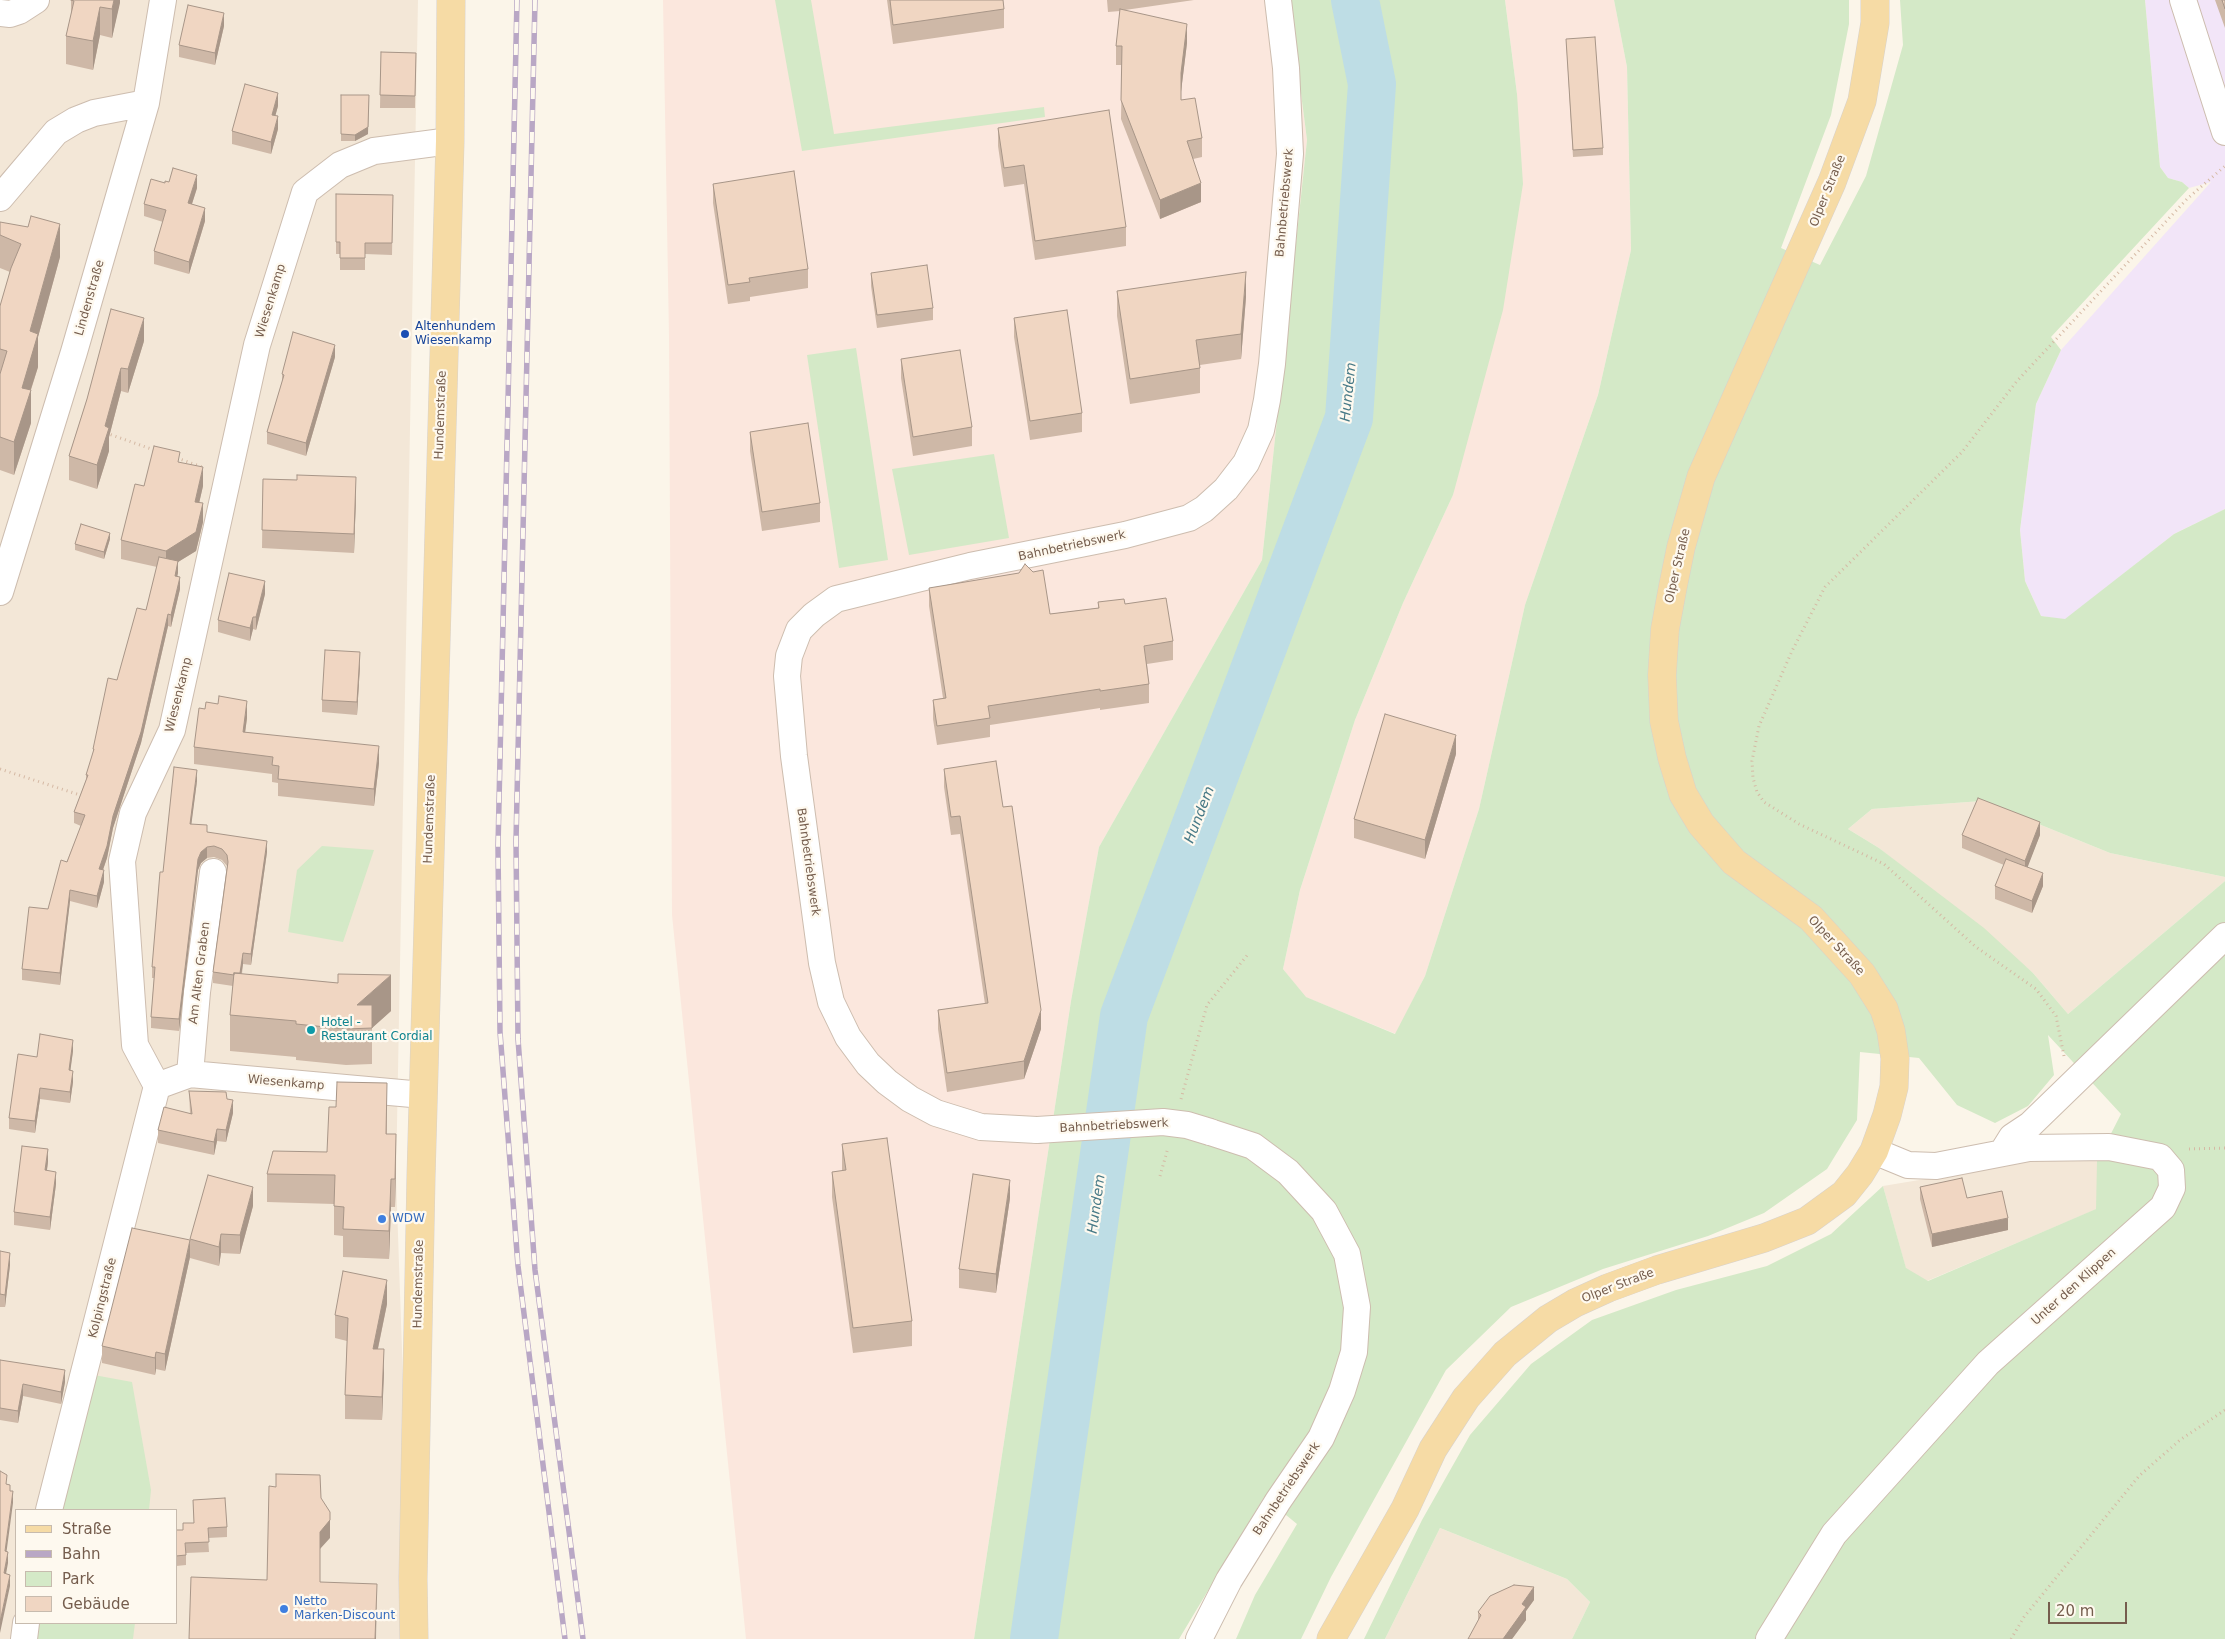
<!DOCTYPE html>
<html>
<head>
<meta charset="utf-8">
<style>
  body { margin:0 }
  #map { position:relative; width:2225px; height:1639px; overflow:hidden; background:#fbf5e9; font-family:"DejaVu Sans",sans-serif }
  canvas { display:block }
  .legend { position:absolute; left:15px; top:1509px; width:162px; height:115px; box-sizing:border-box; background:#fef9ef; border:1px solid #c7bbae; margin:0; padding:6px 9px; list-style:none; font-size:15px; color:#755d4d }
  .legend li { display:flex; align-items:center; gap:10px; height:25px }
  .legend b { width:25px; border:1px solid #c7bbae }
  .scale { position:absolute; left:2048px; top:1602px; width:79px; height:22px; box-sizing:border-box; border:2px solid #755d4d; border-top:0; padding-left:6px; font-size:15px; line-height:18px; white-space:nowrap; color:#755d4d; -webkit-text-stroke:4px #fef9ef; paint-order:stroke }
</style>
</head>
<body>
<div id="map">
<canvas width="2225" height="1639"></canvas>
<ul class="legend">
<li><b style="height:6px;background:#f6dba5"></b>Straße</li>
<li><b style="height:6px;background:#b9a7c5"></b>Bahn</li>
<li><b style="height:14px;background:#d4e9c7"></b>Park</li>
<li><b style="height:14px;background:#f0d6c2"></b>Gebäude</li>
</ul>
<div class="scale">20 m</div>
</div>
<script>
const context = document.querySelector('canvas').getContext('2d');
context.lineJoin = 'round';
function fillPath(path, color) { context.fillStyle = color; context.fill(path, 'evenodd'); }
const poly = rows => new Path2D(rows.map(r => 'M' + r).join(''));
function stroke(path, color, width, dash) { context.strokeStyle = color; context.lineWidth = width; context.lineCap = dash ? 'butt' : 'round'; context.setLineDash(dash || []); context.stroke(path); }
function label(font, color, halo, rows, align = 'center') {
  context.font = font + ' "DejaVu Sans",sans-serif'; context.lineWidth = 4.5; context.setLineDash([]); context.textBaseline = 'middle'; context.strokeStyle = halo; context.fillStyle = color; for (const [text, x, y, turn = 0] of rows) {
    context.save(); context.translate(x, y); context.rotate((+turn || 0) * Math.PI / 180); context.textAlign = isNaN(turn) ? turn : align; if (halo) context.strokeText(text, 0, 0); context.fillText(text, 0, 0); context.restore();
  }
}
fillPath(poly([
  [0,0,418,0,396,1177,412,1639,0,1639],
  [16,1510,176,1510,176,1623,16,1623],
  [1982,801,2110,853,2225,877,2225,881,2068,1014,2033,973,1879,848,1848,829,1872,809],
  [2034,1161,2097,1161,2097,1209,1927,1281,1906,1269,1883,1186],
  [1440,1528,1567,1579,1590,1602,1572,1639,1385,1639]
]), '#f3e7d7');
fillPath(poly([
  [663,0,1289,0,1307,140,1262,560,1099,847,1071,1001,974,1639,746,1639,672,915,669,336],
  [1505,0,1614,0,1627,67,1631,250,1598,395,1525,605,1479,809,1425,976,1396,1034,1305,997,1283,969,1300,890,1355,720,1403,603,1453,495,1517,94]
]), '#fbe7dd');
fillPath(poly([
  [2145,0,2225,0,2225,509,2174,534,2065,620,2041,616,2025,581,2020,530,2036,404,2061,350,2211,182,2189,188,2182,182,2168,178,2160,167]
]), '#f2e5f8');
fillPath(poly([
  [775,0,811,0,834,134,1044,107,1045,117,802,151],
  [1289,0,1505,0,1517,94,1523,184,1503,310,1453,495,1403,603,1355,720,1300,890,1283,969,1306,997,1395,1034,1425,976,1479,809,1525,605,1598,395,1631,250,1627,67,1614,0,1849,0,1849,24,1831,115,1781,248,1820,265,1866,176,1903,45,1900,0,2145,0,2160,167,2168,178,2182,182,2189,188,2051,337,2061,350,2036,404,2020,530,2025,581,2041,616,2065,619,2174,534,2225,509,2225,877,2110,853,1982,801,1872,809,1848,829,1879,848,1984,928,2033,973,2068,1014,2225,881,2225,1639,1572,1639,1590,1602,1567,1579,1440,1528,1385,1639,1364,1639,1422,1520,1470,1435,1531,1364,1592,1320,1676,1290,1767,1266,1831,1234,1883,1186,1906,1268,1928,1281,2096,1209,2097,1161,2121,1114,2048,1035,2054,1075,2028,1106,1995,1123,1957,1105,1919,1058,1860,1052,1857,1120,1827,1169,1764,1213,1708,1236,1603,1269,1511,1307,1446,1370,1331,1577,1301,1639,1236,1639,1255,1595,1297,1524,1264,1497,1179,1639,974,1639,1071,1001,1099,847,1262,560,1307,140],
  [856,348,888,560,839,568,807,355],
  [994,454,1009,538,909,555,892,469],
  [322,846,374,850,343,942,288,932,297,870],
  [94,1375,132,1382,151,1490,149,1510,61,1510],
  [38,1623,135,1623,133,1639,37,1639]
]), '#d4e9c7');
stroke(poly([
  [1034,1639,1124,1016,1349,418,1372,84,1355,0]
]), '#bedde5', 48);
const minor = poly([
  [2183,0,2225,132],
  [0,13,10,14,19,11,36,0],
  [0,198,56,132,76,120,94,113,146,103],
  [0,592,74,352,146,103,163,0],
  [190,1074,197,992,213,872],
  [423,1095,190,1074,157,1086,135,1045,122,861,133,813,172,730,257,345,305,192,340,165,374,151,450,141],
  [1037,1130,981,1127,936,1113,910,1099,887,1082,868,1064,848,1037,831,1002,822,963,794,756,787,676,789,656,799,630,814,615,836,599,970,566,1125,535,1189,518,1204,509,1226,489,1246,463,1261,430,1267,400,1272,364,1290,154,1286,68,1278,0],
  [2002,1153,2012,1137,2030,1125,2225,936],
  [49,1510,157,1086],
  [24,1639,26,1623],
  [1199,1639,1229,1580,1278,1501,1321,1438,1342,1391,1354,1352,1357,1307,1347,1254,1324,1211,1288,1172,1253,1146,1210,1132],
  [1769,1639,1834,1534,1988,1363,2163,1207,2172,1188,2171,1170,2160,1157,2109,1147,2029,1148,1936,1166,1908,1165,1874,1151]
]);
const major = poly([
  [414,1639,413,1579,421,1177,450,141,451,0],
  [1331,1639,1405,1509,1433,1449,1466,1398,1505,1354,1548,1319,1575,1303,1608,1288,1657,1270,1764,1238,1807,1221,1844,1194,1860,1174,1874,1151,1887,1115,1894,1087,1895,1058,1891,1031,1884,1009,1862,974,1811,918,1734,862,1701,824,1683,794,1672,758,1664,721,1662,675,1665,629,1673,586,1681,547,1701,477,1832,182,1862,101,1875,23,1875,0]
]);
stroke(minor, '#cdbdaf', 28);
stroke(major, '#d8d2cd', 29);
stroke(poly([
  [106,433,157,451],
  [177,458,202,467],
  [0,769,83,796],
  [2064,1056,2056,1016,2036,989,1976,947,1884,864,1799,824,1764,802,1757,792,1753,778,1752,761,1759,726,1792,651,1825,587,1962,452,2017,381,2187,199,2225,166],
  [1181,1099,1207,1005,1249,953],
  [2189,1149,2225,1148],
  [1160,1176,1168,1148],
  [2011,1639,2024,1617,2139,1476,2180,1440,2225,1410]
]), '#d5b9a4', 3, [1, 4]);
stroke(minor, '#fff', 26);
stroke(major, '#f6dba5', 28);
const rail = poly([
  [517,0,498,847,500,1032,518,1266,565,1639],
  [535,0,516,841,518,1039,535,1270,583,1639]
]);
stroke(rail, '#b9a7c5', 5.5);
stroke(rail, '#fef9ef', 4, [11]);
const minorBridge = poly([
  [1037,1130,1163,1122,1187,1125,1210,1132]
]);
stroke(minorBridge, '#cdbdaf', 28, []);
stroke(minorBridge, '#fff', 26);
fillPath(poly([
  [71,0,120,0,112,38,100,35,93,70,66,64,66,36,71,15],
  [887,0,1003,0,1004,9,1004,28,893,44],
  [1107,0,1194,0,1125,10,1187,43,1181,91,1181,100,1202,138,1202,157,1193,159,1201,202,1160,219,1121,119,1122,65,1116,65,1116,46,1120,11,1108,12],
  [2215,0,2225,0,2225,28],
  [224,26,215,65,179,57,179,45],
  [1566,39,1603,148,1603,155,1573,157],
  [381,52,416,53,415,108,380,108],
  [341,95,368,134,355,141,341,141],
  [278,106,275,116,278,129,271,154,232,144,232,131],
  [998,128,1126,227,1126,246,1035,260,1024,184,1004,187,998,146],
  [165,183,197,188,192,204,205,221,189,274,154,264,154,251,163,222,144,216,144,204],
  [713,184,808,269,808,288,750,297,750,301,728,304,713,203],
  [336,194,393,195,392,255,365,254,365,270,340,270,340,254,336,254],
  [0,222,60,257,38,337,38,367,31,390,31,423,14,475,0,470,0,306,10,272,0,268],
  [871,273,933,308,933,320,877,328,871,286],
  [1117,291,1246,297,1241,359,1200,365,1200,393,1130,404,1117,316],
  [1014,318,1082,413,1082,432,1030,440,1014,337],
  [144,341,128,393,121,391,109,437,109,451,97,489,69,480,69,456,87,399],
  [335,357,306,456,267,444,267,432,282,382,282,374],
  [901,359,972,427,972,446,913,456,901,378],
  [750,432,820,503,820,522,762,531,750,451],
  [180,462,203,486,199,503,203,522,196,551,178,562,177,577,180,589,171,627,168,626,141,743,113,828,107,858,103,870,104,882,97,908,70,901,60,985,22,980,22,969,48,909,81,826,74,823,74,812,86,780,86,775,93,754,93,749,117,680,146,610,157,567,121,559,121,540,144,486],
  [263,479,297,480,356,496,354,553,262,548],
  [110,539,104,559,75,550,75,544],
  [929,588,1050,614,1098,608,1098,602,1125,604,1173,641,1173,660,1147,664,1149,684,1149,703,1100,710,1100,708,990,725,990,737,937,745,933,719,933,700,943,698,929,606],
  [265,594,256,630,253,629,250,641,218,632,218,620],
  [360,665,357,715,322,712,322,700],
  [218,704,247,718,245,732,379,763,374,806,278,796,278,783,272,782,272,774,194,764,194,747,205,709],
  [1456,754,1425,859,1354,838,1354,819],
  [944,769,1003,807,1041,1029,1024,1079,947,1092,938,1029,938,1010,985,1004,960,834,951,835,944,787],
  [197,781,191,824,207,832,267,852,251,965,243,964,242,974,338,983,338,974,391,1011,372,1028,372,1064,346,1065,296,1060,296,1057,230,1051,230,1015,233,986,213,983,213,972,227,868,227,866,222,860,214,857,207,858,201,863,198,870,179,1031,151,1028,151,1017,154,978,152,978,152,967,163,872],
  [1962,835,2040,835,2027,867,2043,886,2032,913,1995,899,1995,886,2004,865,1962,848],
  [73,1051,70,1070,73,1082,70,1103,40,1099,35,1133,9,1129,9,1118,37,1057],
  [189,1091,227,1099,233,1113,226,1142,217,1141,214,1155,158,1143,158,1130,190,1113],
  [387,1112,387,1134,396,1163,395,1207,391,1207,389,1259,343,1257,343,1236,334,1235,334,1204,267,1202,267,1174,327,1152],
  [842,1144,912,1321,912,1346,853,1353,832,1197,832,1172,842,1171],
  [48,1162,47,1170,56,1184,50,1230,14,1225,14,1212],
  [1920,1187,1967,1198,2008,1230,1932,1247,1920,1199],
  [1010,1198,996,1293,959,1288,959,1269],
  [253,1206,240,1254,221,1253,219,1266,190,1258,190,1239],
  [0,1251,10,1265,5,1307,0,1307],
  [190,1257,165,1371,156,1369,155,1375,102,1363,102,1346],
  [387,1304,378,1349,384,1372,382,1420,345,1419,345,1395,347,1341,335,1338,335,1315],
  [0,1360,65,1382,61,1404,23,1396,18,1423,0,1420],
  [193,1500,227,1527,227,1537,208,1538,209,1552,186,1553,186,1565,176,1566,176,1530,183,1530,194,1523],
  [1534,1600,1526,1611,1526,1620,1512,1639,1468,1639,1478,1621,1478,1612]
]), '#ceb8a7');
fillPath(poly([
  [114,0,120,0,120,3,112,38,112,9],
  [100,7,100,35,93,70,93,41],
  [224,13,224,26,215,65,215,53],
  [1187,24,1187,43,1181,92,1181,73],
  [278,93,278,106,272,128,272,115],
  [369,95,368,134,355,141,355,135],
  [278,116,278,129,271,154,271,142],
  [197,175,197,188,188,216,188,203],
  [1201,183,1201,202,1160,219,1160,200],
  [205,208,205,221,189,274,189,262],
  [60,224,60,257,38,337,38,367,30,392,31,390,31,423,14,475,14,442,30,331],
  [1246,272,1246,297,1241,359,1241,334],
  [144,318,144,341,128,393,128,369],
  [335,345,335,357,306,456,306,443],
  [121,368,121,391,109,437,109,451,97,489,97,465,105,426],
  [203,467,203,486,195,521,195,502],
  [356,477,356,496,354,553,354,534],
  [203,503,203,522,196,551,178,562,178,573,175,588,166,570,166,551],
  [110,533,110,539,104,559,104,552],
  [180,577,180,589,171,627,171,615],
  [265,581,265,594,256,630,256,617],
  [168,614,168,626,141,743,113,828,107,858,99,881,99,869,113,816],
  [253,617,253,629,250,641,250,628],
  [360,652,360,665,357,715,357,702],
  [247,701,247,718,243,748,243,732],
  [1456,735,1456,754,1425,859,1425,840],
  [379,746,379,763,374,806,374,789],
  [197,770,197,781,190,835,190,824],
  [2040,822,2040,835,2025,874,2025,861],
  [267,841,267,852,251,965,251,954],
  [207,847,207,858,201,863,198,870,179,1031,179,1019,198,859,201,852],
  [104,870,104,882,97,908,97,896],
  [2043,873,2043,886,2032,913,2032,901],
  [70,890,70,901,60,985,60,973],
  [243,953,243,964,239,987,239,976],
  [391,975,391,1011,372,1028,372,1064,372,1028,357,1005],
  [1041,1010,1041,1029,1024,1079,1024,1061],
  [73,1040,73,1051,69,1081,69,1070],
  [73,1071,73,1082,70,1103,70,1092],
  [40,1088,40,1099,35,1133,35,1121],
  [233,1100,233,1113,226,1142,226,1130],
  [217,1129,217,1141,214,1155,214,1142],
  [396,1134,396,1163,395,1207,395,1179],
  [48,1149,48,1162,45,1183,45,1170],
  [56,1172,56,1184,50,1230,50,1217],
  [391,1179,391,1207,389,1259,389,1231],
  [1010,1180,1010,1198,996,1293,996,1274],
  [253,1187,253,1206,240,1254,240,1235],
  [2008,1218,2008,1230,1932,1247,1932,1234],
  [221,1234,221,1253,219,1266,219,1247],
  [190,1240,190,1257,165,1371,165,1354],
  [10,1253,10,1265,5,1307,5,1295],
  [387,1280,387,1304,373,1372,373,1349],
  [384,1349,384,1372,382,1420,382,1397],
  [156,1352,156,1369,155,1375,155,1358],
  [65,1370,65,1382,61,1404,61,1392],
  [23,1384,23,1396,18,1423,18,1411],
  [13,1491,13,1503,5,1563,5,1551],
  [330,1512,330,1538,320,1549,320,1532],
  [8,1552,8,1563,4,1585,4,1573],
  [10,1575,10,1586,0,1633,0,1622],
  [377,1584,376,1639,375,1639],
  [1534,1587,1534,1600,1526,1611,1526,1620,1512,1639,1503,1639,1522,1604]
]), '#a89688');
const building = poly([
  [71,0,114,0,112,9,100,7,93,41,66,36,74,1,71,0],
  [890,0,1003,0,1004,9,893,25,890,0],
  [2222,0,2225,0,2225,9,2222,0],
  [188,5,224,13,215,53,179,45,188,5],
  [1120,9,1187,24,1181,73,1181,100,1195,98,1202,138,1187,141,1201,183,1160,200,1121,100,1122,46,1116,46,1120,9],
  [1595,37,1603,148,1573,150,1566,39,1595,37],
  [381,52,416,53,415,96,380,95,381,52],
  [245,84,278,93,272,115,278,116,271,142,232,131,245,84],
  [341,95,369,95,368,127,355,135,341,134,341,95],
  [1109,110,1126,227,1035,241,1024,165,1004,168,998,128,1109,110],
  [173,168,197,175,188,203,205,208,189,262,154,251,166,210,144,204,151,179,165,183,165,181,169,182,173,168],
  [794,171,808,269,749,278,750,282,728,285,713,184,794,171],
  [336,194,393,195,392,243,365,243,365,258,340,258,340,242,336,242,336,194],
  [31,216,60,224,30,331,38,334,22,388,31,390,14,442,0,437,0,374,7,351,0,349,0,306,11,268,21,244,0,235,0,222,28,227,31,216],
  [927,265,933,308,877,315,871,273,927,265],
  [1246,272,1241,334,1196,340,1200,368,1130,379,1117,291,1246,272],
  [111,309,144,318,128,369,121,368,105,426,109,428,97,465,69,456,87,399,111,309],
  [1067,310,1082,413,1030,421,1014,318,1067,310],
  [293,332,335,345,306,443,267,432,284,375,282,374,293,332],
  [960,350,972,427,913,437,901,359,960,350],
  [808,423,820,503,762,512,750,432,808,423],
  [154,446,180,452,178,462,203,467,195,502,203,503,196,532,166,551,121,540,135,484,144,486,154,446],
  [297,475,356,477,354,534,262,530,263,479,297,480,297,475],
  [81,524,110,533,104,552,75,544,81,524],
  [159,557,178,561,175,576,180,577,171,615,168,614,141,732,113,816,107,846,99,869,104,870,97,896,70,890,60,973,22,969,29,907,48,909,61,860,67,862,85,815,74,812,88,775,86,775,94,749,93,749,108,678,117,680,137,608,146,610,159,557],
  [1025,564,1033,572,1043,570,1050,614,1099,608,1098,602,1124,599,1125,604,1166,598,1173,641,1144,646,1149,684,1100,691,1100,689,988,706,990,718,937,726,933,700,946,698,929,588,1019,573,1025,564],
  [229,573,265,581,256,617,253,617,250,628,218,620,229,573],
  [325,650,360,652,357,702,322,700,325,650],
  [219,696,247,701,243,732,379,746,374,789,278,779,279,766,272,765,273,757,194,747,199,708,205,709,206,702,218,704,219,696],
  [1385,714,1456,735,1425,840,1354,819,1385,714],
  [996,761,1003,807,1012,806,1041,1010,1024,1061,947,1073,938,1010,988,1003,960,816,951,817,944,769,996,761],
  [174,767,197,770,190,824,207,825,207,832,267,841,251,954,243,953,240,973,234,973,234,975,213,972,228,862,227,855,222,849,214,846,207,847,201,852,198,859,179,1019,151,1017,155,967,152,967,160,872,163,872,174,767],
  [1978,798,2040,822,2025,861,1962,835,1978,798],
  [2006,859,2043,873,2032,901,1995,886,2006,859],
  [234,973,338,983,338,974,391,975,357,1005,372,1005,372,1028,346,1029,296,1024,296,1021,230,1015,234,973],
  [40,1034,73,1040,69,1070,73,1071,70,1092,40,1088,35,1121,9,1118,18,1054,37,1057,40,1034],
  [337,1082,387,1083,386,1134,396,1134,395,1179,391,1179,389,1231,343,1229,344,1207,334,1206,335,1175,267,1174,273,1151,327,1152,329,1107,336,1107,337,1082],
  [189,1091,226,1092,227,1099,233,1100,226,1130,217,1129,214,1142,158,1130,164,1107,192,1114,189,1091],
  [887,1138,912,1321,853,1328,832,1172,846,1170,842,1144,887,1138],
  [22,1146,48,1149,45,1170,56,1172,50,1217,14,1212,22,1146],
  [973,1174,1010,1180,996,1274,959,1269,973,1174],
  [208,1175,253,1187,240,1235,221,1234,219,1247,190,1239,208,1175],
  [1962,1178,1967,1198,2002,1191,2008,1218,1932,1234,1920,1187,1962,1178],
  [132,1228,190,1240,165,1354,156,1352,155,1358,102,1346,132,1228],
  [0,1251,10,1253,5,1295,0,1294,0,1251],
  [343,1271,387,1280,373,1349,384,1349,382,1397,345,1395,348,1318,335,1315,343,1271],
  [0,1360,65,1370,61,1392,23,1384,18,1411,0,1408,0,1360],
  [0,1471,7,1475,6,1484,10,1485,10,1491,13,1491,5,1551,8,1552,4,1573,10,1575,0,1622,0,1471],
  [276,1474,320,1475,321,1498,330,1512,330,1520,320,1532,320,1582,377,1584,375,1639,189,1639,191,1577,267,1580,269,1486,276,1487,276,1474],
  [225,1498,227,1527,208,1528,209,1542,185,1543,186,1555,176,1556,176,1530,183,1530,183,1523,194,1523,193,1500,225,1498],
  [1514,1585,1534,1587,1522,1604,1526,1607,1503,1639,1468,1639,1481,1615,1478,1612,1490,1596,1514,1585]
]);
fillPath(building, '#f0d6c2');
stroke(building, '#a89688', 1);
for (const [x, y, r, color] of [
  [405,334,5,"#1a4fb4"],
  [311,1030,5,"#0f9aa8"],
  [382,1219,5,"#3f7fe0"],
  [284,1609,5,"#3f7fe0"]
]) { const dot = new Path2D(); dot.arc(x, y, r, 0, 2 * Math.PI); context.fillStyle = color; context.fill(dot); stroke(dot, '#fef9ef', 2); }
label('12px', '#755d4d', '#fef9ef', [
  ["Olper Straße",1828,191,-68],
  ["Bahnbetriebswerk",1285,203,-85],
  ["Lindenstraße",90,298,-74],
  ["Wiesenkamp",271,301,-73],
  ["Hundemstraße",441,415,-88],
  ["Bahnbetriebswerk",1072,546,-12],
  ["Olper Straße",1678,566,-77],
  ["Wiesenkamp",179,695,-76],
  ["Hundemstraße",430,819,-88],
  ["Bahnbetriebswerk",808,862,82],
  ["Olper Straße",1836,946,47],
  ["Am Alten Graben",200,973,-83],
  ["Wiesenkamp",286,1083,5],
  ["Bahnbetriebswerk",1114,1126,-3],
  ["Hundemstraße",419,1284,-89],
  ["Olper Straße",1618,1286,-21],
  ["Unter den Klippen",2074,1287,-42],
  ["Kolpingstraße",103,1298,-76],
  ["Bahnbetriebswerk",1287,1489,-56]
]);
label('12px', '#164399', '#fef9ef', [
  ["Altenhundem",415,327],
  ["Wiesenkamp",415,341]
], 'left');
label('12px', '#0d838f', '#fef9ef', [
  ["Hotel -",321,1023],
  ["Restaurant Cordial",321,1037]
], 'left');
label('12px', '#366cbe', '#fef9ef', [
  ["WDW",392,1219],
  ["Netto",294,1602],
  ["Marken-Discount",294,1616]
], 'left');
label('italic 14px', '#487a87', '#fef9ef', [
  ["Hundem",1349,392,-84],
  ["Hundem",1200,815,-69],
  ["Hundem",1097,1204,-82]
]);
</script>
</body>
</html>
